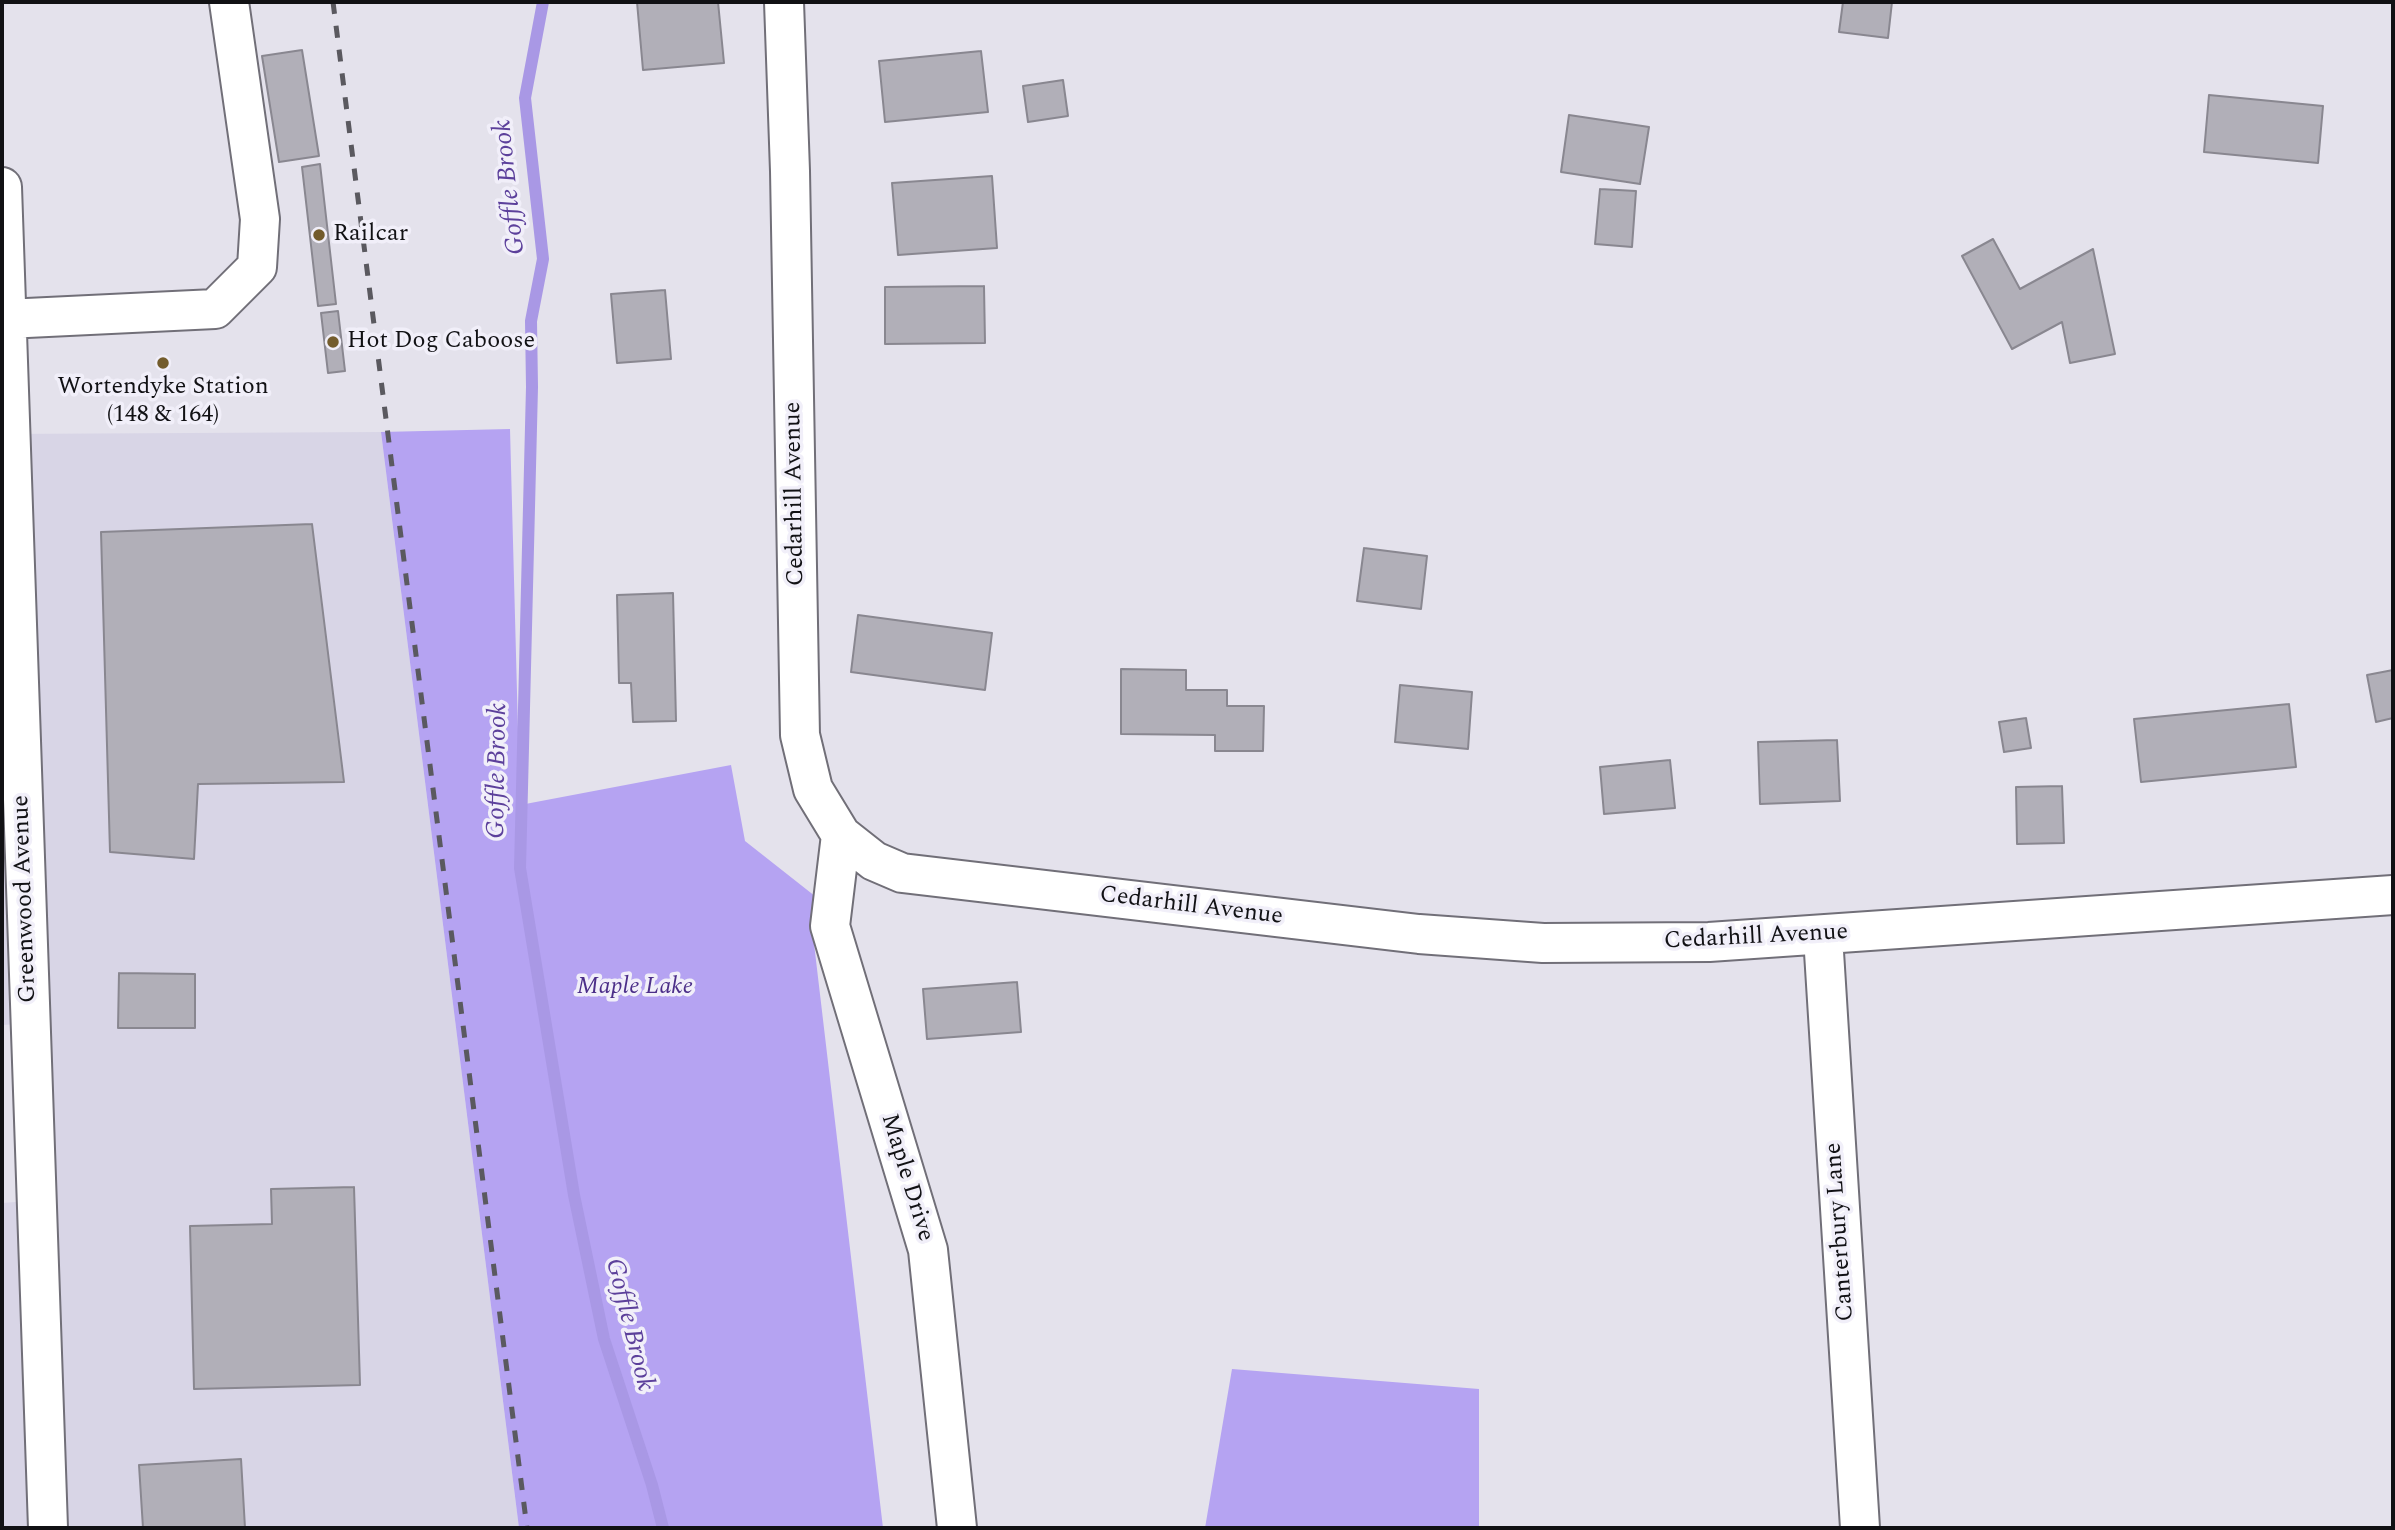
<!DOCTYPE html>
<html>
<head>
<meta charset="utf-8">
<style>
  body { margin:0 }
  #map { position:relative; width:2395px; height:1530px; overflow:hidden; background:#e4e2ec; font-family:Spectral,serif }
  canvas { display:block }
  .frame { position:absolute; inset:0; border:4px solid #111114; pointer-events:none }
</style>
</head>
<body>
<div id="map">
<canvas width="2395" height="1530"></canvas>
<div class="frame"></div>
</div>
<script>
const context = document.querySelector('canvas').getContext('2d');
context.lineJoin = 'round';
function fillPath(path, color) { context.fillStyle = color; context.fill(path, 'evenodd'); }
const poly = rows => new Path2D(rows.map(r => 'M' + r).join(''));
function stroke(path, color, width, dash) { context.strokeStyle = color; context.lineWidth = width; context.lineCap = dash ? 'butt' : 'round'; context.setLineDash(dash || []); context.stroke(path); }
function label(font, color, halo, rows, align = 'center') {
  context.font = font + ' Spectral,serif'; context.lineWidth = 7; context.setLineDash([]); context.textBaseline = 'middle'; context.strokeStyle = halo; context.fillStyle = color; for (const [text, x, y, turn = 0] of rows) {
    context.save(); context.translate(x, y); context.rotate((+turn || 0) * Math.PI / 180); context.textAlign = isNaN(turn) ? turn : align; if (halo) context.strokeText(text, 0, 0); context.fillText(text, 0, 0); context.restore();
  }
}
fillPath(poly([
  [381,432,519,1528,2,1528,2,1203,29,1201,21,1024,2,1025,2,434]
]), '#d8d5e6');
fillPath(poly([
  [510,429,520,805,731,765,745,841,825,904,813,935,883,1528,519,1528,381,432],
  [1232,1369,1479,1389,1479,1528,1205,1528]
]), '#b5a3f2');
stroke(poly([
  [543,2,525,98,543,259,531,321,532,387,520,868,574,1195,604,1339,652,1485,663,1528]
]), '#a998e5', 12);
const building = poly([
  [637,2,718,2,724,63,643,70,637,2],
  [1843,2,1892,2,1888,38,1839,32,1843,2],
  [302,50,319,156,279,162,262,56,302,50],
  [981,51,988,112,885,122,879,61,981,51],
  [1063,80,1068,116,1028,122,1023,86,1063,80],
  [2209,95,2323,106,2318,163,2204,152,2209,95],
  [1569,115,1649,127,1640,184,1561,172,1569,115],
  [320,164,336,304,318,306,302,167,320,164],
  [992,176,997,248,898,255,892,183,992,176],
  [1600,189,1636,191,1632,247,1595,244,1600,189],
  [1993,239,2020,289,2093,249,2115,354,2070,363,2062,322,2012,349,1962,256,1993,239],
  [984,286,985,343,885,344,885,287,984,286],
  [665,290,671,359,617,363,611,294,665,290],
  [338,311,345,371,328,373,321,313,338,311],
  [312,524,344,782,198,784,194,859,110,852,101,532,312,524],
  [1364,548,1427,556,1421,609,1357,601,1364,548],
  [673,593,676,721,633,722,631,683,619,683,617,595,673,593],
  [858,615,992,633,985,690,851,672,858,615],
  [1121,669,1186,670,1186,690,1227,690,1227,706,1264,706,1263,751,1215,751,1215,735,1121,734,1121,669],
  [2393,670,2393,718,2376,722,2367,675,2393,670],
  [1400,685,1472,692,1468,749,1395,742,1400,685],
  [2289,704,2296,767,2141,782,2134,719,2289,704],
  [2026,718,2031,748,2004,752,1999,722,2026,718],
  [1837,740,1840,801,1760,804,1758,742,1837,740],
  [1670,760,1675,808,1604,814,1600,767,1670,760],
  [2062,786,2064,843,2017,844,2016,787,2062,786],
  [119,973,195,974,195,1028,118,1028,119,973],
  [1017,982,1021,1032,927,1039,923,989,1017,982],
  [354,1187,360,1385,194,1389,190,1226,272,1224,271,1189,354,1187],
  [241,1459,245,1528,143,1528,139,1465,241,1459]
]);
fillPath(building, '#b1afb8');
stroke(building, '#898790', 2);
const minor = poly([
  [784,2,790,171,800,735,813,789,841,835,874,861,902,873,1419,934,1543,943,1709,942,2393,895],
  [2,187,48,1528],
  [6,319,215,309,257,267,260,219,229,2],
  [841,835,830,926,928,1250,957,1528],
  [1823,936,1860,1528]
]);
stroke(minor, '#716f78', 42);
stroke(minor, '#fff', 38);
stroke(poly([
  [333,2,527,1528]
]), '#5a595f', 5, [12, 12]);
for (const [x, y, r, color] of [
  [319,235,7,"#735c2c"],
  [333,342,7,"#735c2c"],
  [163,363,7,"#735c2c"]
]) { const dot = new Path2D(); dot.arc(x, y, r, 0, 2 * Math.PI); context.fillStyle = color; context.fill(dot); stroke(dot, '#f1eff9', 2.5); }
label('24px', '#111114', '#f1eff9', [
  ["Railcar",333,235],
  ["Hot Dog Caboose",347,342],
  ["Wortendyke Station",163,388,"center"],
  ["(148 & 164)",163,416,"center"]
], 'left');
label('24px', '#111114', '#f1eff9', [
  ["Cedarhill Avenue",796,494,-91],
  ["Greenwood Avenue",26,899,-92],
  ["Cedarhill Avenue",1191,907,7],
  ["Cedarhill Avenue",1756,938,-3],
  ["Maple Drive",906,1178,73],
  ["Canterbury Lane",1841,1232,-94]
]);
label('italic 24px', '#4b2e88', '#f1eff9', [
  ["Maple Lake",635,988]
]);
label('italic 26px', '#5c409b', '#f1eff9', [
  ["Goffle Brook",511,187,-96],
  ["Goffle Brook",499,771,-89],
  ["Goffle Brook",628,1325,76]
]);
</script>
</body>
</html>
